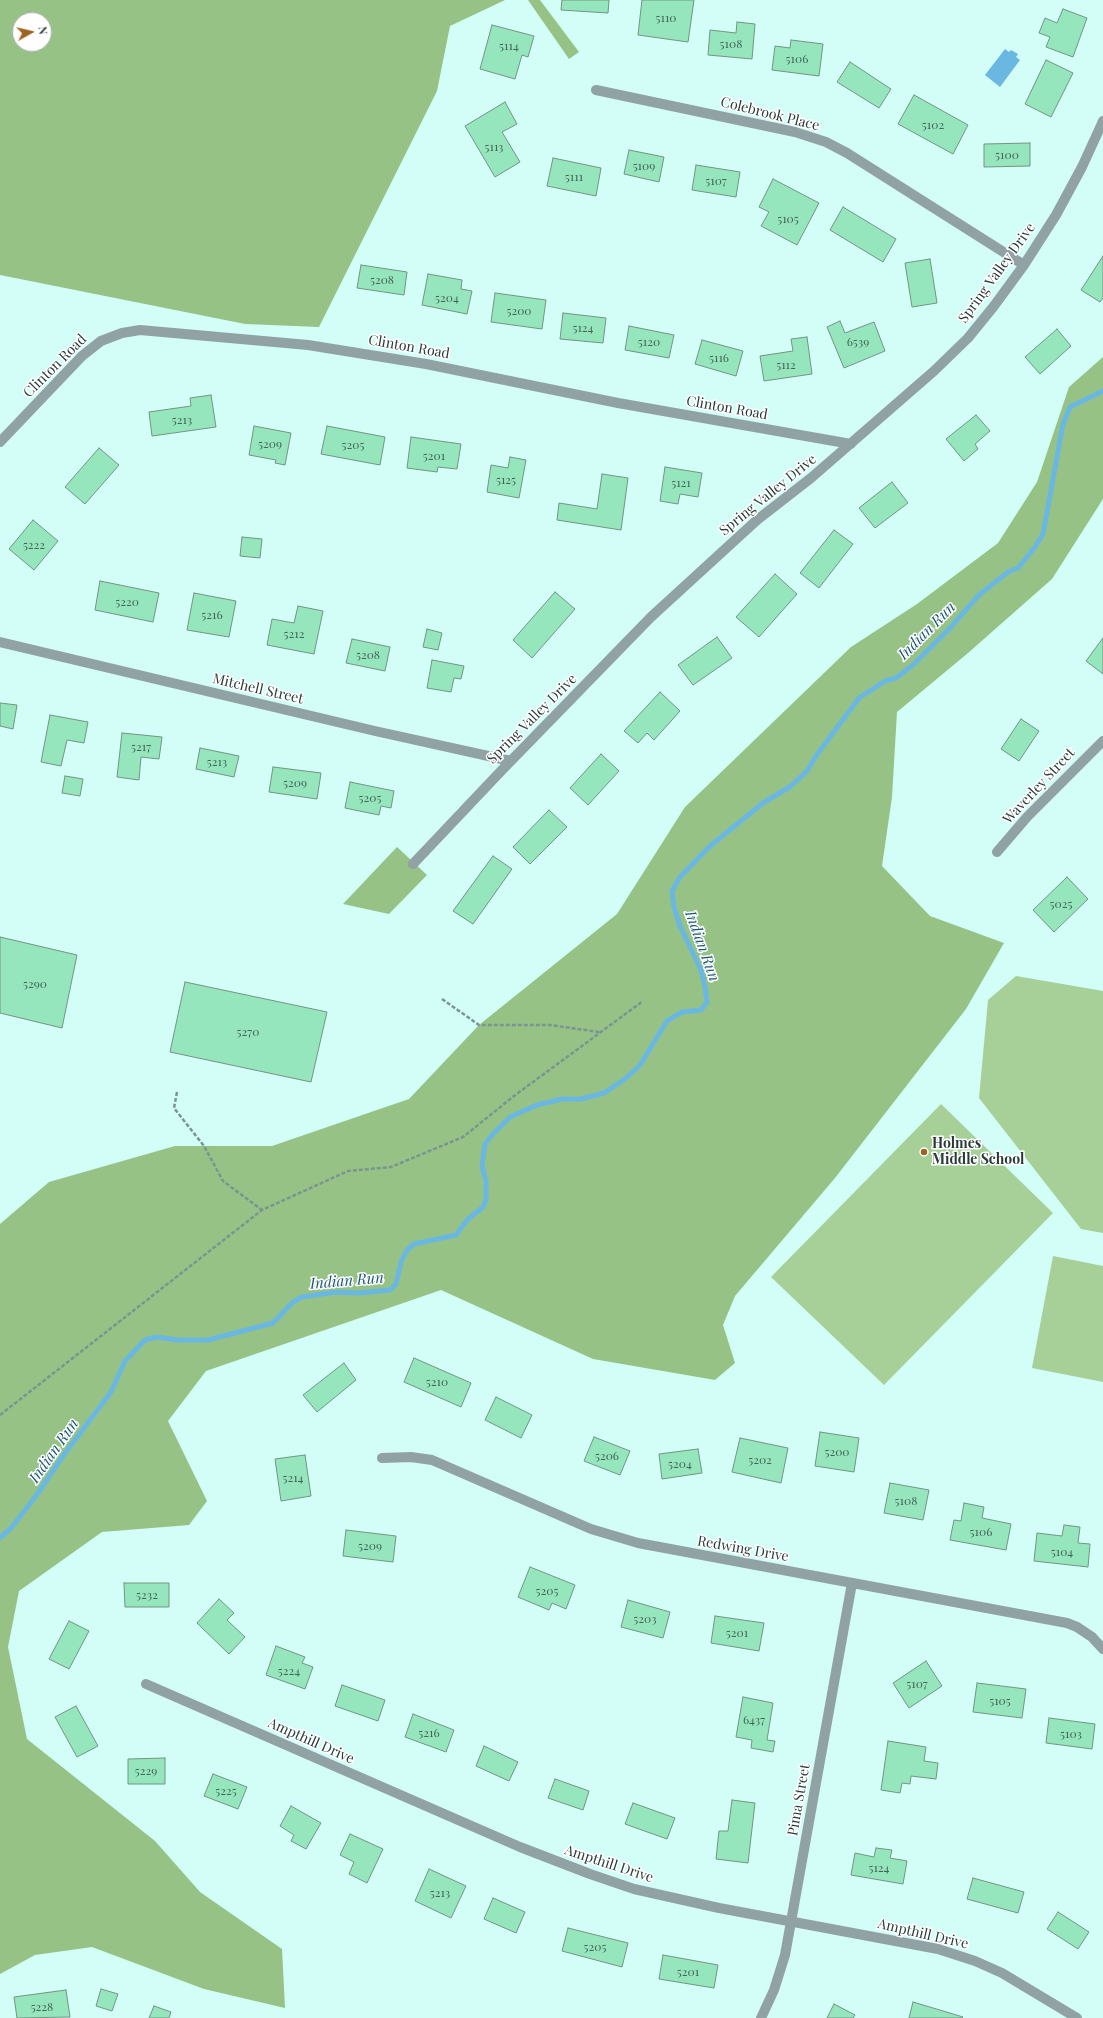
<!DOCTYPE html>
<html>
<head>
<meta charset="utf-8">
<style>
  body { margin:0 }
  #map { position:relative; width:1103px; height:2018px; overflow:hidden; background:#d3fdf7; font-family:"Playfair Display",serif }
  canvas { display:block }
  .north { position:absolute; left:12px; top:12px; width:40px; height:40px; box-sizing:border-box; background:#fff; border:1px solid #a9b0af; border-radius:50%; rotate:82deg; font-size:11px; font-weight:700; line-height:16px; text-align:center; color:#293a37 }
  .north::after { content:''; display:block; margin:auto; width:14px; height:18px; background:#9d6322; clip-path:polygon(50% 0,100% 100%,50% 72%,0 100%) }
</style>
</head>
<body>
<div id="map">
<canvas width="1103" height="2018"></canvas>
<div class="north">N</div>
</div>
<script>
const context = document.querySelector('canvas').getContext('2d');
context.lineJoin = 'round';
function fillPath(path, color) { context.fillStyle = color; context.fill(path, 'evenodd'); }
const poly = rows => new Path2D(rows.map(r => 'M' + r).join(''));
function stroke(path, color, width, dash) { context.strokeStyle = color; context.lineWidth = width; context.lineCap = dash ? 'butt' : 'round'; context.setLineDash(dash || []); context.stroke(path); }
function label(font, color, halo, rows, align = 'center') {
  context.font = font + ' "Playfair Display",serif'; context.lineWidth = 3; context.setLineDash([]); context.textBaseline = 'middle'; context.strokeStyle = halo; context.fillStyle = color; for (const [text, x, y, turn = 0] of rows) {
    context.save(); context.translate(x, y); context.rotate((+turn || 0) * Math.PI / 180); context.textAlign = isNaN(turn) ? turn : align; if (halo) context.strokeText(text, 0, 0); context.fillText(text, 0, 0); context.restore();
  }
}
fillPath(poly([
  [1016,976,1103,991,1103,1233,1081,1229,979,1098,988,1000],
  [941,1104,1053,1213,884,1385,771,1277],
  [1053,1256,1103,1266,1103,1382,1032,1368]
]), '#a7cf98');
fillPath(poly([
  [0,0,505,0,450,26,437,91,319,327,245,324,0,275],
  [20,20,44,20,44,44,20,44],
  [528,0,540,0,579,52,569,59],
  [1103,357,1103,499,1052,579,968,653,897,712,892,797,882,866,930,916,1004,943,966,1009,835,1178,735,1296,723,1325,735,1363,715,1380,593,1359,441,1290,206,1371,168,1421,207,1501,189,1525,102,1532,19,1591,8,1647,27,1739,155,1841,200,1892,282,1949,285,2008,204,1989,92,1947,35,1955,0,1974,0,1224,49,1182,175,1146,272,1146,409,1099,479,1025,617,914,685,807,851,647,917,604,998,543,1037,482,1069,387],
  [397,847,427,875,389,914,343,904]
]), '#96c385');
fillPath(poly([
  [1005,49,1009,52,1011,50,1018,54,1016,57,1020,60,1000,87,985,75]
]), '#6ab7e2');
stroke(poly([
  [0,1538,11,1528,36,1496,63,1456,111,1392,125,1361,145,1340,157,1337,177,1340,208,1340,273,1323,293,1302,302,1297,336,1292,358,1293,390,1290,396,1284,401,1262,407,1250,414,1244,456,1235,467,1220,483,1207,486,1200,486,1181,482,1166,485,1144,492,1135,510,1117,537,1105,562,1099,581,1099,604,1093,625,1079,640,1065,667,1021,682,1012,701,1010,707,1002,705,987,701,970,680,926,674,907,672,891,680,877,709,847,763,803,791,786,807,771,816,756,859,698,885,681,896,678,913,665,949,629,979,595,1008,572,1018,568,1035,547,1043,534,1063,424,1070,407,1103,391]
]), '#6ab7e2', 5);
const building = poly([
  [562,0,609,0,608,13,561,10,562,0],
  [642,0,694,0,688,42,638,35,642,0],
  [1063,9,1087,18,1073,57,1046,47,1050,37,1039,33,1045,18,1057,23,1063,9],
  [737,22,755,24,752,59,708,55,710,30,736,33,737,22],
  [492,25,534,36,528,57,522,55,515,79,480,69,492,25],
  [791,40,823,44,819,76,772,70,775,46,790,48,791,40],
  [1046,60,1073,73,1051,117,1025,104,1046,60],
  [850,62,891,89,879,108,837,82,850,62],
  [914,95,968,125,953,154,898,124,914,95],
  [505,102,517,124,502,132,520,162,495,177,465,126,505,102],
  [1030,143,1030,166,984,167,984,144,1030,143],
  [629,150,664,157,659,182,624,174,629,150],
  [553,158,601,168,596,196,547,186,553,158],
  [696,165,740,172,736,197,692,190,696,165],
  [773,179,819,203,797,245,761,226,769,212,759,207,773,179],
  [843,207,896,239,883,262,830,230,843,207],
  [1103,256,1103,298,1100,302,1081,290,1103,256],
  [930,259,937,303,912,307,905,263,930,259],
  [361,265,407,272,404,295,357,288,361,265],
  [428,274,462,280,461,289,472,291,467,314,422,305,428,274],
  [495,293,546,300,542,329,491,322,495,293],
  [563,313,606,318,603,343,560,339,563,313],
  [840,321,845,333,874,322,885,351,844,368,827,327,840,321],
  [629,326,674,335,669,358,625,350,629,326],
  [1057,329,1071,346,1040,374,1025,357,1057,329],
  [807,337,812,374,764,381,760,356,793,351,791,339,807,337],
  [702,340,743,351,736,376,695,364,702,340],
  [211,395,216,427,152,436,149,412,191,406,190,398,211,395],
  [976,415,990,431,975,444,978,449,964,461,946,439,976,415],
  [254,426,291,433,285,465,275,463,276,460,249,455,254,426],
  [327,426,385,437,380,465,321,454,327,426],
  [411,437,461,444,457,469,438,467,437,472,407,468,411,437],
  [99,448,119,465,85,504,65,487,99,448],
  [510,457,526,460,519,498,487,492,491,465,508,468,510,457],
  [665,467,702,473,698,497,680,494,678,504,660,501,665,467],
  [602,474,628,478,621,530,557,520,559,503,597,509,602,474],
  [892,482,908,503,875,528,859,508,892,482],
  [33,520,58,541,34,570,9,549,33,520],
  [834,530,853,544,819,588,800,573,834,530],
  [242,537,262,539,260,558,240,556,242,537],
  [775,574,797,594,759,637,736,617,775,574],
  [100,581,159,593,153,622,95,610,100,581],
  [555,592,575,609,532,658,513,640,555,592],
  [194,593,236,601,229,637,187,630,194,593],
  [298,606,323,611,314,654,267,645,272,619,294,623,298,606],
  [427,629,442,633,438,650,423,647,427,629],
  [717,637,732,658,693,685,678,665,717,637],
  [1103,638,1103,674,1086,661,1103,638],
  [352,639,390,647,385,671,346,663,352,639],
  [432,660,464,666,461,679,454,678,451,692,427,688,432,660],
  [660,692,680,711,654,740,647,733,638,743,624,731,660,692],
  [0,703,17,705,13,729,0,726,0,703],
  [50,715,88,722,84,743,67,740,61,766,41,762,50,715],
  [1021,719,1039,731,1019,761,1001,749,1021,719],
  [122,733,162,737,159,759,141,757,139,780,117,777,122,733],
  [200,748,239,756,234,777,196,769,200,748],
  [601,754,619,771,588,805,570,788,601,754],
  [273,767,321,773,317,799,269,792,273,767],
  [65,776,83,779,80,796,62,793,65,776],
  [350,782,394,791,391,808,381,806,379,815,345,808,350,782],
  [549,810,567,827,530,864,513,847,549,810],
  [493,856,512,869,473,924,453,911,493,856],
  [1067,877,1088,899,1054,932,1033,910,1067,877],
  [0,937,77,955,62,1028,0,1013,0,937],
  [185,982,327,1012,311,1082,170,1052,185,982],
  [414,1358,471,1383,461,1407,404,1382,414,1358],
  [344,1363,356,1380,317,1412,303,1395,344,1363],
  [496,1397,532,1415,521,1438,485,1420,496,1397],
  [820,1432,859,1438,854,1472,815,1466,820,1432],
  [594,1437,630,1451,620,1475,584,1461,594,1437],
  [740,1438,788,1448,781,1483,732,1472,740,1438],
  [698,1449,702,1473,662,1479,659,1454,698,1449],
  [305,1455,311,1496,281,1501,275,1459,305,1455],
  [890,1483,929,1490,923,1520,884,1513,890,1483],
  [964,1503,984,1507,982,1518,1011,1524,1006,1550,950,1540,954,1520,961,1521,964,1503],
  [1064,1525,1080,1527,1078,1543,1090,1544,1088,1567,1034,1561,1037,1533,1062,1536,1064,1525],
  [346,1530,396,1536,393,1562,343,1556,346,1530],
  [530,1567,575,1585,566,1609,552,1603,549,1610,518,1597,530,1567],
  [124,1583,169,1583,169,1607,125,1607,124,1583],
  [219,1599,234,1613,227,1620,245,1637,229,1654,197,1623,219,1599],
  [628,1600,670,1612,663,1638,621,1627,628,1600],
  [715,1616,764,1623,759,1651,711,1643,715,1616],
  [69,1621,89,1631,69,1669,49,1659,69,1621],
  [276,1646,305,1657,302,1663,313,1667,305,1689,266,1675,276,1646],
  [926,1661,942,1686,909,1708,893,1683,926,1661],
  [977,1683,1026,1689,1022,1718,973,1712,977,1683],
  [342,1685,385,1700,378,1721,335,1706,342,1685],
  [743,1697,773,1703,767,1740,775,1741,773,1752,751,1748,752,1740,736,1737,743,1697],
  [76,1706,98,1746,77,1757,55,1717,76,1706],
  [413,1714,454,1730,446,1752,405,1737,413,1714],
  [1049,1718,1095,1724,1092,1749,1046,1743,1049,1718],
  [888,1741,926,1747,924,1761,938,1763,936,1779,911,1776,910,1784,902,1783,900,1793,881,1790,888,1741],
  [484,1746,518,1762,509,1781,476,1766,484,1746],
  [165,1758,165,1784,128,1784,128,1759,165,1758],
  [213,1774,247,1787,238,1809,204,1796,213,1774],
  [555,1779,589,1791,583,1810,548,1798,555,1779],
  [732,1800,755,1803,748,1863,716,1859,719,1831,728,1831,732,1800],
  [633,1803,675,1818,667,1839,625,1824,633,1803],
  [291,1806,321,1823,306,1849,291,1841,294,1835,280,1826,291,1806],
  [350,1834,383,1849,367,1883,349,1874,354,1862,340,1855,350,1834],
  [876,1848,892,1850,890,1858,907,1861,903,1884,851,1875,855,1853,874,1857,876,1848],
  [429,1869,466,1886,451,1918,415,1901,429,1869],
  [973,1878,1024,1892,1018,1913,967,1899,973,1878],
  [493,1898,525,1912,516,1933,484,1919,493,1898],
  [1058,1912,1089,1932,1078,1949,1047,1929,1058,1912],
  [568,1928,628,1943,622,1967,562,1951,568,1928],
  [663,1955,718,1965,714,1988,659,1979,663,1955],
  [101,1989,118,1994,112,2011,96,2006,101,1989],
  [66,1990,70,2017,17,2018,14,1997,66,1990],
  [913,2002,963,2017,962,2018,909,2018,913,2002],
  [834,2004,855,2015,853,2018,827,2018,834,2004],
  [154,2006,171,2012,169,2018,149,2018,154,2006]
]);
fillPath(building, '#95e6bd');
stroke(building, '#749483', 1);
stroke(poly([
  [442,999,479,1025,550,1025,599,1032],
  [177,1092,174,1108,204,1146,223,1181,262,1210],
  [0,1415,262,1210,348,1171,391,1167,463,1137,514,1096,643,1001]
]), '#799591', 2.5, [4, 2]);
stroke(poly([
  [596,90,795,132,826,142,847,153,1024,265],
  [0,442,82,356,101,341,122,333,140,330,308,345,426,364,618,403,851,444],
  [0,642,375,731,511,761],
  [997,852,1027,817,1103,741],
  [413,864,502,770,651,617,757,520,811,478,934,371,968,338,994,306,1024,265,1056,215,1082,167,1103,121],
  [382,1458,411,1457,432,1460,591,1529,638,1543,1067,1623,1077,1627,1092,1637,1103,1649],
  [146,1684,520,1847,590,1874,634,1889,719,1908,938,1949,975,1961,1002,1973,1077,2018],
  [761,2018,774,1990,785,1955,852,1583]
]), '#91a2a5', 10);
for (const [x, y, r, color] of [
  [924,1152,4,"#9d6322"]
]) { const dot = new Path2D(); dot.arc(x, y, r, 0, 2 * Math.PI); context.fillStyle = color; context.fill(dot); stroke(dot, '#fff', 1.5); }
label('12px', '#446558', null, [
  ["5110",666,18],
  ["5108",731,44],
  ["5114",509,46],
  ["5106",797,59],
  ["5102",933,125],
  ["5113",494,147],
  ["5100",1007,155],
  ["5109",644,166],
  ["5111",574,177],
  ["5107",716,181],
  ["5105",788,219],
  ["5208",382,280],
  ["5204",447,298],
  ["5200",519,311],
  ["5124",583,328],
  ["5120",649,342],
  ["6539",858,342],
  ["5116",719,358],
  ["5112",786,365],
  ["5213",182,420],
  ["5209",270,444],
  ["5205",353,445],
  ["5201",434,456],
  ["5125",506,480],
  ["5121",681,483],
  ["5222",34,545],
  ["5220",127,602],
  ["5216",212,615],
  ["5212",294,634],
  ["5208",368,655],
  ["5217",141,747],
  ["5213",217,762],
  ["5209",295,783],
  ["5205",370,798],
  ["5025",1061,904],
  ["5290",35,984],
  ["5270",248,1032],
  ["5210",437,1382],
  ["5200",837,1452],
  ["5206",607,1456],
  ["5202",760,1460],
  ["5204",680,1464],
  ["5214",293,1478],
  ["5108",906,1501],
  ["5106",981,1532],
  ["5209",370,1546],
  ["5104",1062,1552],
  ["5205",547,1591],
  ["5232",147,1595],
  ["5203",645,1619],
  ["5201",737,1633],
  ["5224",289,1671],
  ["5107",917,1684],
  ["5105",1000,1701],
  ["6437",754,1720],
  ["5216",429,1733],
  ["5103",1071,1734],
  ["5229",146,1771],
  ["5225",226,1791],
  ["5124",879,1868],
  ["5213",440,1893],
  ["5205",595,1947],
  ["5201",688,1972],
  ["5228",42,2007]
]);
label('14px', '#293a37', '#fff', [
  ["Colebrook Place",770,114,14],
  ["Spring Valley Drive",997,273,-54],
  ["Clinton Road",409,347,10],
  ["Clinton Road",55,366,-45],
  ["Clinton Road",727,408,10],
  ["Spring Valley Drive",768,495,-39],
  ["Mitchell Street",258,689,13],
  ["Spring Valley Drive",532,719,-45],
  ["Waverley Street",1039,786,-47],
  ["Redwing Drive",743,1549,10],
  ["Ampthill Drive",311,1741,24],
  ["Pima Street",799,1800,-80],
  ["Ampthill Drive",609,1864,18],
  ["Ampthill Drive",923,1934,13]
]);
label('bold 14px', '#293a37', '#fff', [
  ["Holmes",932,1144],
  ["Middle School",932,1160]
], 'left');
label('italic 15px', '#1a5673', '#fff', [
  ["Indian Run",927,631,-45],
  ["Indian Run",702,946,70],
  ["Indian Run",347,1281,-5],
  ["Indian Run",54,1451,-55]
]);
</script>
</body>
</html>
